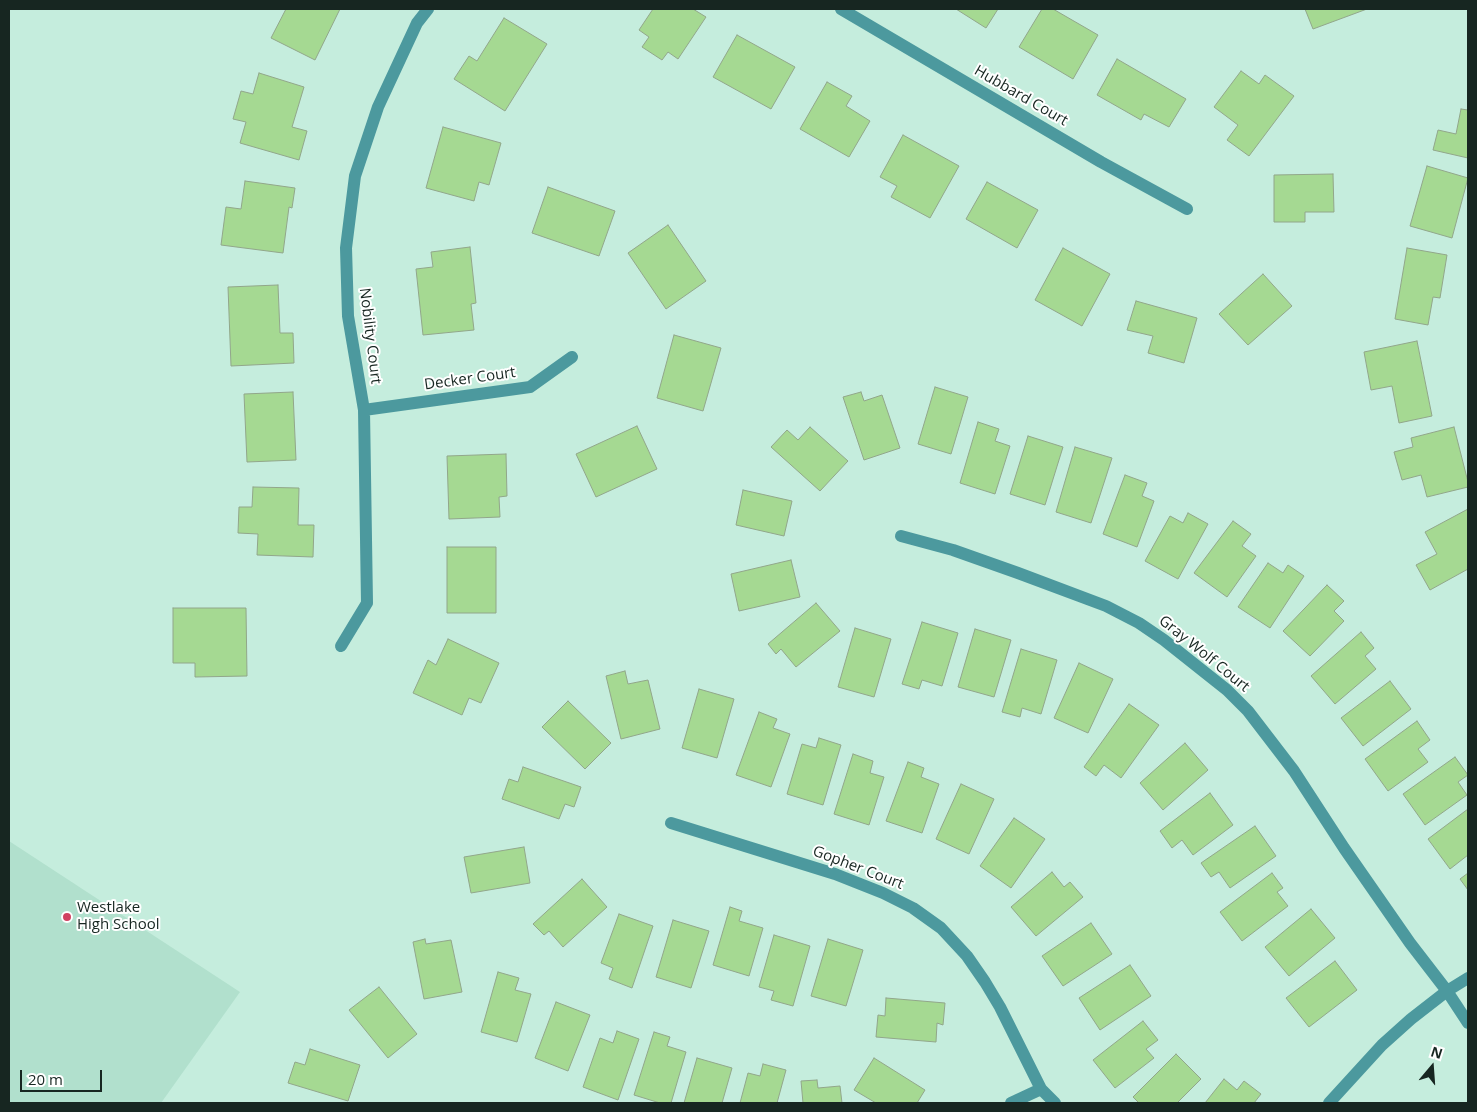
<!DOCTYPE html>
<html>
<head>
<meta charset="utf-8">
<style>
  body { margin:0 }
  #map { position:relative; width:1477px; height:1112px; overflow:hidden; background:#c5eddd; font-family:"Open Sans",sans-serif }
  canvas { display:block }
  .frame { position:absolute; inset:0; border:10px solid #172621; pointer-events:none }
  .north { position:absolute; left:1407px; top:1042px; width:50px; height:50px; -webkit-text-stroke:4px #fff; paint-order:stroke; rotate:18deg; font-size:14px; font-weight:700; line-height:20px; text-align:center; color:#172621 }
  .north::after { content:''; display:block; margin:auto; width:18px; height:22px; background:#172621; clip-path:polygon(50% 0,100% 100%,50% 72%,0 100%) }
  .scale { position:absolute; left:20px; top:1070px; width:82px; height:22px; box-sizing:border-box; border:2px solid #172621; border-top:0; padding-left:6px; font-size:15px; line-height:18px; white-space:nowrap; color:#172621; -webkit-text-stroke:4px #fff; paint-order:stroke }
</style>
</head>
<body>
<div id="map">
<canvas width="1477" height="1112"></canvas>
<div class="frame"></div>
<div class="north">N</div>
<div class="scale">20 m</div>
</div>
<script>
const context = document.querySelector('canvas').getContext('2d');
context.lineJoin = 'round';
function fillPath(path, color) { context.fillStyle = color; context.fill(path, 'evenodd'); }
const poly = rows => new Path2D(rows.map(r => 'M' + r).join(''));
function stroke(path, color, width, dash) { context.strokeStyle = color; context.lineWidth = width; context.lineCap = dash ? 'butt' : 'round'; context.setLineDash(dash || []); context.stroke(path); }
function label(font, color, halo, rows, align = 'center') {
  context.font = font + ' "Open Sans",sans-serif'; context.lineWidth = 4; context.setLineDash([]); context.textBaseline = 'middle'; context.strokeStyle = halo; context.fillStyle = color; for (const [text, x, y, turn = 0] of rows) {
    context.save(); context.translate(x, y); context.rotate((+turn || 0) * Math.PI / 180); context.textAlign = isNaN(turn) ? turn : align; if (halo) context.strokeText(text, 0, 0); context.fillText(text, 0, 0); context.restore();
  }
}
fillPath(poly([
  [9,841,240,992,161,1103,9,1103]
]), '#b1e0cd');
const building = poly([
  [286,9,340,9,315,60,271,38,286,9],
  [653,9,693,9,706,17,678,59,668,52,662,60,642,47,649,37,639,30,653,9],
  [956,9,998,9,986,28,956,9],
  [1042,9,1053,9,1098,35,1073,79,1019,47,1042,9],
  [1305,9,1367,9,1313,29,1305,9],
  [504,18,547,44,505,111,454,79,469,56,477,61,504,18],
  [737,35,795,67,771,109,713,77,737,35],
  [1117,59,1186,99,1169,127,1144,114,1141,120,1097,95,1117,59],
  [1241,71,1259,84,1265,75,1294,96,1249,156,1227,140,1238,125,1214,107,1241,71],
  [259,73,304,87,292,127,307,131,299,160,240,143,246,122,233,119,241,91,253,94,259,73],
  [827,82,852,96,846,106,870,121,849,157,800,129,827,82],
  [1461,109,1468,110,1468,158,1433,150,1438,130,1456,134,1461,109],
  [443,127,501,143,489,185,479,182,474,201,426,188,443,127],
  [903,135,959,166,930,218,891,197,897,186,880,177,903,135],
  [1427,166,1468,178,1452,238,1410,226,1427,166],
  [1333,174,1334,212,1305,212,1305,222,1274,222,1274,175,1333,174],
  [245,181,295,188,292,208,289,207,283,253,221,245,226,207,241,209,245,181],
  [987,182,1038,210,1017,248,966,219,987,182],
  [548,187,615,211,599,256,532,233,548,187],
  [668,225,706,281,666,309,628,253,668,225],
  [470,247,476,303,471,304,474,330,423,335,416,269,433,267,431,252,470,247],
  [1063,248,1110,274,1082,326,1035,300,1063,248],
  [1407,248,1447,255,1440,298,1433,297,1428,325,1395,319,1407,248],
  [1263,274,1292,306,1248,345,1219,314,1263,274],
  [278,285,280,333,293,333,294,363,231,366,228,287,278,285],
  [1136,301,1197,318,1184,363,1148,353,1153,336,1127,330,1136,301],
  [674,335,721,348,703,411,657,398,674,335],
  [1417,341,1432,416,1399,423,1392,386,1371,390,1364,352,1417,341],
  [935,387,968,397,951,454,918,444,935,387],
  [293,392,296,460,247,462,244,394,293,392],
  [861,392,864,401,882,395,900,448,864,460,843,397,861,392],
  [978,422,999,429,995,441,1010,446,995,494,960,483,978,422],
  [637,426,657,469,596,497,576,454,637,426],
  [810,427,848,461,820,491,771,447,787,430,798,440,810,427],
  [1454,427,1468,482,1468,487,1427,497,1421,475,1402,480,1394,452,1413,447,1411,438,1454,427],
  [1028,436,1063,447,1045,505,1010,494,1028,436],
  [1075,447,1112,458,1091,523,1056,512,1075,447],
  [506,454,507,496,499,497,500,517,449,519,447,456,506,454],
  [1125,475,1147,483,1142,496,1154,501,1137,547,1103,534,1125,475],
  [253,487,299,488,298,525,314,525,313,557,257,555,258,534,238,533,239,507,252,507,253,487],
  [743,490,792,501,784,536,736,525,743,490],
  [1468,509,1468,569,1430,590,1416,565,1437,554,1425,532,1468,509],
  [1188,513,1208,524,1178,579,1145,561,1170,516,1183,523,1188,513],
  [1233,521,1251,534,1242,546,1256,556,1227,597,1194,573,1233,521],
  [447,547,496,547,496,613,447,613,447,547],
  [791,560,800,597,739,611,731,574,791,560],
  [1268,563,1283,573,1288,565,1304,576,1270,628,1238,607,1268,563],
  [1327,585,1344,601,1334,611,1344,621,1310,656,1283,631,1327,585],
  [816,603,840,631,796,667,781,649,776,654,768,644,816,603],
  [173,608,246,608,247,676,195,677,195,663,173,663,173,608],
  [922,622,958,633,942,686,922,680,919,689,902,684,922,622],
  [855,628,891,639,874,697,838,687,855,628],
  [975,629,1011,640,994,697,958,687,975,629],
  [1361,632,1374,648,1365,656,1376,669,1335,704,1311,676,1361,632],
  [448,639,499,663,481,703,469,698,462,715,413,693,428,660,436,665,448,639],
  [1021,649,1057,660,1041,714,1022,708,1020,717,1002,712,1021,649],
  [1079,663,1113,679,1088,733,1054,718,1079,663],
  [625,671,628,684,648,680,660,729,621,739,606,676,625,671],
  [1390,681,1411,709,1363,746,1341,718,1390,681],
  [699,689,734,699,717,758,682,748,699,689],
  [568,701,611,743,585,769,542,727,568,701],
  [1129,704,1159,725,1121,778,1104,765,1096,776,1084,767,1129,704],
  [759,712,777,719,773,728,790,734,771,787,736,775,759,712],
  [1417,721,1430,740,1418,749,1428,762,1388,791,1365,759,1417,721],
  [819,738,841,745,823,805,787,794,802,744,816,748,819,738],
  [1185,743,1208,770,1163,810,1140,783,1185,743],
  [853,754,873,761,870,773,884,777,869,825,834,814,853,754],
  [1455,757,1468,775,1458,782,1467,795,1425,825,1403,794,1455,757],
  [908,762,924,768,921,777,939,784,922,833,886,821,908,762],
  [523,767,581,787,574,807,565,804,559,819,502,799,509,779,518,782,523,767],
  [961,784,994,799,969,854,936,839,961,784],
  [1210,793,1233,825,1193,855,1182,840,1172,848,1160,831,1210,793],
  [1468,809,1468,855,1450,869,1428,839,1468,809],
  [1014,818,1045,839,1011,888,980,866,1014,818],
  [1255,826,1276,856,1230,888,1219,872,1211,877,1201,863,1255,826],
  [524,847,530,883,471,893,464,857,524,847],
  [1052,872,1064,887,1070,882,1083,897,1036,936,1011,907,1052,872],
  [1272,873,1283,888,1277,892,1288,906,1242,941,1220,912,1272,873],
  [1468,873,1468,890,1460,879,1468,873],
  [582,879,607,907,563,947,549,931,544,935,533,924,582,879],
  [730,907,742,911,739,921,763,928,749,976,713,965,730,907],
  [1311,909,1335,938,1289,976,1265,947,1311,909],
  [619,914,653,926,632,988,609,979,613,968,601,963,619,914],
  [673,920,709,931,691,988,656,977,673,920],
  [1091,923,1112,954,1063,986,1042,956,1091,923],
  [774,935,810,946,793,1006,771,1000,774,991,759,987,774,935],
  [425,939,426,944,451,940,462,992,424,999,413,942,425,939],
  [828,939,863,950,846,1006,811,996,828,939],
  [1335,961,1357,990,1309,1027,1286,998,1335,961],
  [1130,965,1151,996,1100,1030,1079,998,1130,965],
  [498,972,519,978,515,990,531,994,517,1042,481,1032,498,972],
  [379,987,417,1034,388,1058,349,1010,379,987],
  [886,998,945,1003,943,1025,937,1023,936,1042,876,1037,878,1015,885,1016,886,998],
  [556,1002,590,1015,568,1071,535,1058,556,1002],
  [1143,1021,1158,1040,1146,1049,1154,1058,1115,1088,1093,1060,1143,1021],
  [617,1031,639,1039,618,1100,583,1087,600,1038,613,1043,617,1031],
  [654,1032,670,1037,667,1046,686,1052,671,1103,660,1103,634,1095,654,1032],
  [310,1049,360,1065,348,1101,288,1083,295,1062,305,1065,310,1049],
  [1176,1054,1201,1079,1177,1103,1139,1103,1133,1097,1176,1054],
  [697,1058,732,1068,722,1103,684,1103,697,1058],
  [874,1058,925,1090,917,1103,876,1103,854,1090,874,1058],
  [763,1064,786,1070,777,1103,740,1103,748,1073,760,1076,763,1064],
  [1224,1079,1237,1090,1244,1081,1261,1094,1254,1103,1205,1103,1224,1079],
  [817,1080,818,1088,840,1086,842,1103,803,1103,801,1081,817,1080]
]);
fillPath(building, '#a5d992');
stroke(building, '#91a68a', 1);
stroke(poly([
  [841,9,1101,162,1187,209],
  [364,410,530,387,572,357],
  [901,536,953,550,1018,573,1106,606,1139,623,1164,640,1227,690,1248,711,1294,771,1344,848,1410,943,1447,991,1468,1023],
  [341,646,367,603,364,410,348,316,346,248,355,176,378,107,417,23,428,9],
  [671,823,835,874,883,893,913,908,941,928,967,956,985,982,1000,1007,1041,1089,1055,1103],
  [1011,1103,1041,1089],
  [1329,1103,1382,1045,1411,1019,1447,991,1468,978]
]), '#4c999e', 12);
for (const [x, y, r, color] of [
  [67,917,5,"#d14161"]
]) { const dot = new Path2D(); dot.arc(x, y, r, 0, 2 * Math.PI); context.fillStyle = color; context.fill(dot); stroke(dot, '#fff', 2); }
label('15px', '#172621', '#fff', [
  ["Hubbard Court",1021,96,30],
  ["Nobility Court",370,336,83],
  ["Decker Court",470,379,-8],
  ["Gray Wolf Court",1204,654,39],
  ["Gopher Court",858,868,21]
]);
label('15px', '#172621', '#fff', [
  ["Westlake",77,908],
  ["High School",77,925]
], 'left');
</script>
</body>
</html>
